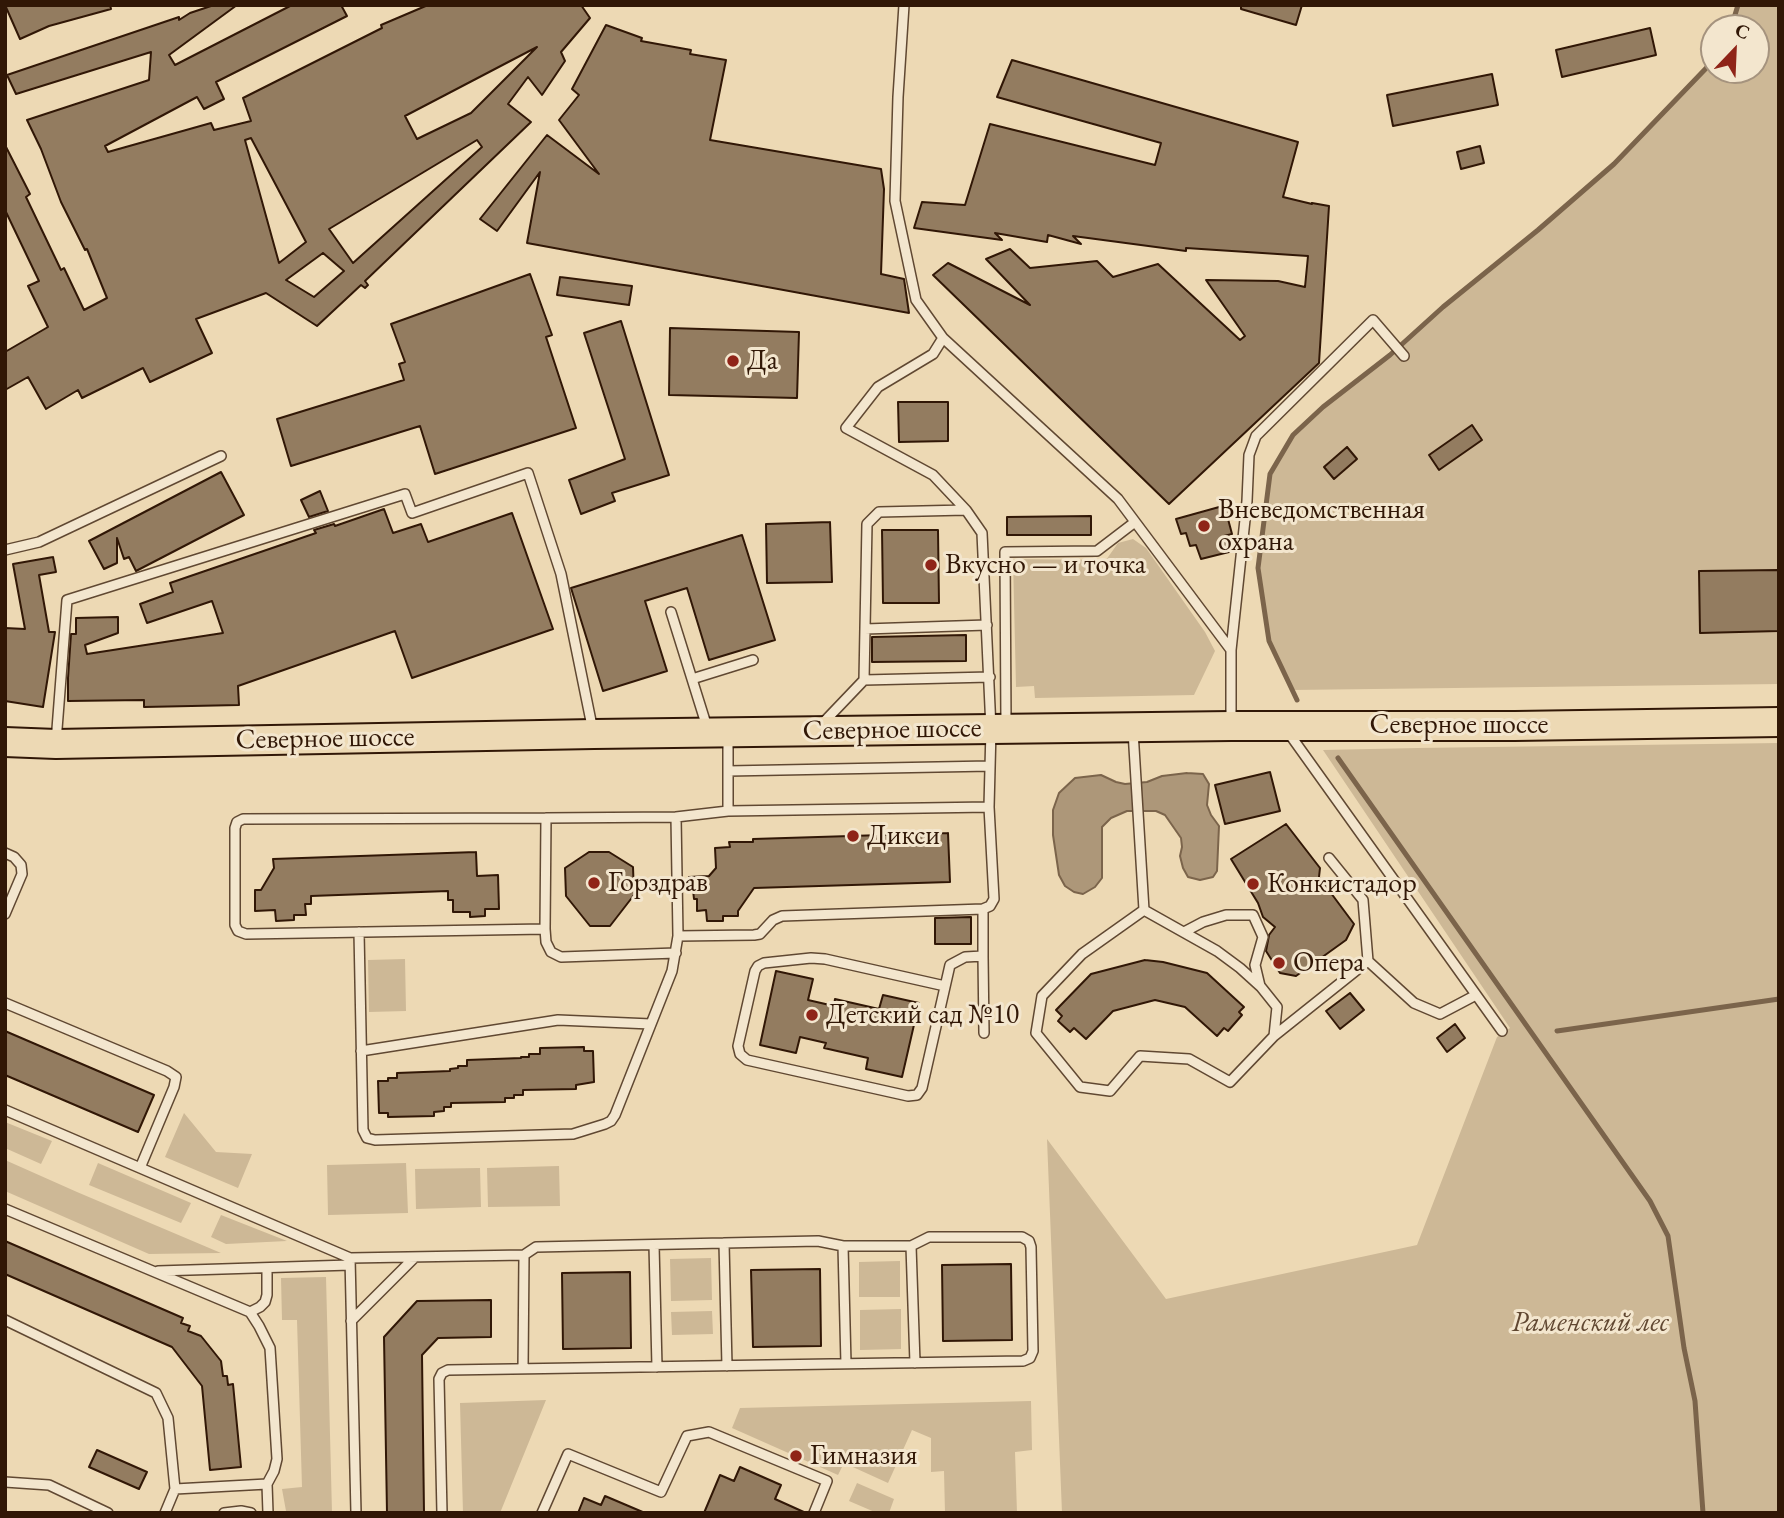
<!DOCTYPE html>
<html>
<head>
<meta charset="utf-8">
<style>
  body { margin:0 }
  #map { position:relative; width:1784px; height:1518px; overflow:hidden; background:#edd9b4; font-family:"EB Garamond",serif }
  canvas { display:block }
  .frame { position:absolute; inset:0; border:7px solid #311706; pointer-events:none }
  .north { position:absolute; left:1700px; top:14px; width:70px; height:70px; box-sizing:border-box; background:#f3e6ce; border:2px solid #a5937e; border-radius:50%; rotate:23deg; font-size:19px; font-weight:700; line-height:28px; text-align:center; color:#311706 }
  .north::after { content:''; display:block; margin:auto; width:24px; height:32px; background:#8f2418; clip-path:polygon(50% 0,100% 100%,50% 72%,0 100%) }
</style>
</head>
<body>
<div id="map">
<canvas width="1784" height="1518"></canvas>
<div class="frame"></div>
<div class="north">С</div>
</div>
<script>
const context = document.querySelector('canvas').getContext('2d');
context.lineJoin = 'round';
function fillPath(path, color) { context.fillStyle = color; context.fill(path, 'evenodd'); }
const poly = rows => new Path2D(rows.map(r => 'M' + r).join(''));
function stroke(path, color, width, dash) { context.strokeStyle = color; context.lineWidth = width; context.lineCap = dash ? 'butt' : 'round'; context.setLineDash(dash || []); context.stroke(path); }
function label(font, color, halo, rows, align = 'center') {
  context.font = font + ' "EB Garamond",serif'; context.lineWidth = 6; context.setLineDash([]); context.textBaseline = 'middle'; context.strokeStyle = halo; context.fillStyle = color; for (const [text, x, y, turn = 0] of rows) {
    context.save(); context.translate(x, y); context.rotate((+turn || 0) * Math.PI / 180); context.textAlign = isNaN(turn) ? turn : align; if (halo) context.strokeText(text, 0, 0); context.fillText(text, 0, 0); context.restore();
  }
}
fillPath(poly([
  [1738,5,1779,5,1779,684,1292,690,1269,641,1258,568,1270,474,1293,435,1323,407,1390,355,1443,307,1538,230,1614,164,1714,60,1714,70,1756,70,1756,28,1731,28],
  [1133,539,1146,548,1205,632,1215,651,1194,695,1035,698,1034,686,1016,687,1013,559,1106,560,1118,543],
  [1779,743,1779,1513,1062,1513,1047,1139,1166,1299,1417,1245,1497,1037,1510,1028,1323,750,1418,748],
  [405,959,406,1011,369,1012,368,960],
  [184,1113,216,1152,252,1154,238,1188,165,1157],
  [5,1122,52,1141,41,1164,5,1148],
  [5,1160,77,1192,221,1253,149,1254,5,1191],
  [98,1163,191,1203,181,1223,89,1185],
  [406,1163,408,1213,328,1215,327,1165],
  [559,1166,560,1206,488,1207,487,1168],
  [480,1168,481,1207,416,1209,415,1169],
  [221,1215,287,1241,226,1244,211,1237],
  [711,1258,712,1300,671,1301,670,1259],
  [900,1261,900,1297,859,1297,859,1262],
  [326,1277,332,1513,289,1513,286,1511,282,1489,302,1487,297,1320,282,1320,281,1278],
  [901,1309,901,1349,860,1350,860,1310],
  [712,1311,713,1334,672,1335,671,1312],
  [546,1400,500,1513,463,1513,460,1403],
  [1031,1401,1032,1450,1015,1452,1017,1513,945,1513,944,1471,931,1472,931,1438,912,1430,888,1483,844,1463,838,1475,732,1428,740,1408],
  [857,1483,894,1499,889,1513,877,1513,849,1501]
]), '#cdb896');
const water = poly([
  [1187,773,1203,774,1209,784,1207,805,1211,815,1219,826,1217,871,1213,877,1200,880,1188,877,1183,868,1180,856,1182,847,1181,838,1165,815,1156,811,1127,811,1111,818,1102,827,1102,878,1095,887,1083,894,1074,892,1065,886,1059,875,1053,835,1053,810,1059,793,1075,778,1101,775,1116,782,1125,784,1147,782,1162,776,1187,773]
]);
fillPath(water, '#ad9779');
stroke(water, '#7b644b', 2);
stroke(poly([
  [1731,28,1738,5],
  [1297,700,1269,641,1258,568,1270,474,1293,435,1323,407,1390,355,1443,307,1538,230,1614,164,1714,60],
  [1338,758,1650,1201,1668,1236,1684,1348,1695,1401,1703,1513],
  [1557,1031,1779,999]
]), '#7b644b', 5);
const building = poly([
  [5,5,110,5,111,9,49,26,20,39,5,5],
  [214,5,237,5,169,55,175,65,292,5,341,5,347,16,216,82,224,99,204,109,197,97,105,146,108,152,211,123,214,130,251,121,243,98,382,28,381,25,428,5,581,5,590,18,561,52,565,61,542,95,528,77,508,104,531,122,365,281,368,285,365,288,361,285,317,326,266,293,196,319,212,353,150,382,143,368,82,398,78,390,46,409,28,377,5,390,5,352,48,327,28,286,39,281,5,210,5,145,30,194,26,197,61,270,64,268,84,310,107,298,87,249,85,250,61,202,41,149,27,120,149,80,151,52,16,94,7,75,179,17,179,20,190,13,214,5],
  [537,47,471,113,417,139,405,116,537,47],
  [251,138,306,242,279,263,245,140,251,138],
  [477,140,482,147,353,263,329,229,477,140],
  [323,253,344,271,314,297,286,280,323,253],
  [1241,5,1302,5,1296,25,1241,9,1241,5],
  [606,25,642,38,641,41,691,50,690,54,726,60,710,140,881,169,884,189,881,274,904,279,909,313,527,243,540,172,497,231,480,219,547,135,599,174,559,120,579,95,572,89,606,25],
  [1650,28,1656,55,1562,77,1556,50,1650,28],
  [1012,60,1298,142,1283,197,1312,204,1312,203,1329,206,1319,363,1169,504,933,275,948,263,1030,305,986,259,1010,249,1030,268,1097,261,1113,277,1158,264,1240,340,1245,336,1206,280,1278,281,1305,287,1308,256,1186,248,1186,251,1073,236,1081,244,1048,235,1047,242,995,233,1002,240,914,228,922,202,965,205,990,124,1155,165,1161,143,997,97,1012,60],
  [1492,74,1498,105,1393,126,1387,95,1492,74],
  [1480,146,1484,163,1461,169,1457,152,1480,146],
  [530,274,552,335,546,337,576,428,435,474,420,426,291,466,277,419,404,380,399,364,405,362,391,324,530,274],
  [560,277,632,286,629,305,557,295,560,277],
  [621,321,669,475,612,493,615,501,581,514,569,480,625,459,584,333,621,321],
  [670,328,799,332,797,398,669,395,670,328],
  [898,402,948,402,948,441,899,442,898,402],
  [1472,425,1482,440,1439,470,1429,455,1472,425],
  [1347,447,1357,459,1334,479,1324,467,1347,447],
  [221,472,244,515,136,571,129,557,124,559,117,538,117,563,104,569,89,541,221,472],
  [320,491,328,511,309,517,301,500,320,491],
  [1230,504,1234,517,1228,519,1232,534,1224,536,1229,552,1201,559,1196,545,1190,546,1186,533,1181,534,1176,519,1230,504],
  [384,509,393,533,421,524,428,542,512,513,553,629,412,678,395,631,238,686,239,705,144,707,144,700,68,701,68,678,71,634,76,634,76,618,118,617,118,633,85,645,87,654,223,633,212,601,147,623,140,604,173,592,170,583,316,533,314,530,334,524,335,526,384,509],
  [1091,516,1091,535,1007,535,1007,517,1091,516],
  [830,522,832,582,767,583,766,524,830,522],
  [882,530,938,530,939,603,883,603,882,530],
  [742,535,775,640,709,660,687,588,645,601,667,671,603,691,571,588,742,535],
  [53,557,56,572,39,575,49,632,55,632,43,707,5,701,5,628,25,629,13,564,53,557],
  [1779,570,1779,631,1700,633,1699,571,1779,570],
  [966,635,966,661,872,662,872,637,966,635],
  [1270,772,1280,811,1225,824,1215,785,1270,772],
  [1286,824,1320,868,1319,877,1354,924,1346,940,1296,976,1280,973,1266,951,1269,935,1275,927,1263,917,1258,903,1231,859,1286,824],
  [948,833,950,882,754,888,738,911,738,916,723,916,723,921,707,921,706,910,697,911,697,899,694,899,693,890,689,890,689,877,709,876,716,868,715,848,730,847,729,842,753,842,753,839,948,833],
  [476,852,477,876,498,875,499,909,485,909,485,916,470,917,470,912,453,912,453,900,448,900,448,891,311,896,311,904,305,904,306,915,294,915,294,920,276,921,275,910,255,911,255,890,261,890,274,868,273,859,476,852],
  [589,852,609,852,633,867,634,895,610,926,590,926,566,896,565,868,589,852],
  [971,917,971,944,935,944,935,918,971,917],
  [1145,960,1163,962,1207,973,1244,1007,1239,1012,1242,1015,1228,1031,1224,1028,1217,1036,1185,1007,1155,1000,1113,1011,1086,1039,1074,1028,1070,1032,1058,1021,1062,1016,1056,1010,1091,974,1145,960],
  [776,971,813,979,808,1000,834,1006,835,999,879,1009,883,995,919,1003,902,1077,866,1069,868,1058,824,1048,826,1043,800,1037,796,1053,760,1045,776,971],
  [1350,993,1364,1010,1340,1029,1326,1011,1350,993],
  [1455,1024,1465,1038,1447,1052,1437,1038,1455,1024],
  [5,1031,154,1095,138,1132,5,1075,5,1031],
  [584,1047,584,1051,593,1051,594,1082,576,1085,576,1089,523,1090,523,1095,514,1095,514,1098,505,1098,505,1102,451,1103,451,1107,444,1107,444,1111,434,1112,434,1116,388,1117,388,1113,379,1113,378,1081,388,1081,388,1078,397,1078,397,1073,450,1071,450,1069,458,1068,458,1066,467,1066,467,1060,521,1058,521,1057,529,1057,529,1054,540,1054,540,1048,584,1047],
  [5,1241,183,1318,181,1323,190,1326,188,1331,201,1336,221,1361,223,1376,227,1376,228,1385,233,1384,241,1467,210,1470,202,1386,172,1347,5,1274,5,1241],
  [1011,1264,1012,1340,943,1341,942,1265,1011,1264],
  [820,1269,821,1346,753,1347,751,1270,820,1269],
  [630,1272,631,1348,563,1349,562,1273,630,1272],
  [491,1300,491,1337,438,1338,422,1355,424,1513,387,1513,384,1337,417,1301,491,1300],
  [97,1450,147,1472,139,1489,89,1467,97,1450],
  [740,1467,781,1485,775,1499,806,1513,704,1513,720,1475,734,1481,740,1467],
  [605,1496,645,1513,578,1513,584,1498,601,1505,605,1496]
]);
fillPath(building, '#937c60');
stroke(building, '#311706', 2);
const lane = poly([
  [904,5,898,97,895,201,916,300,943,338,1118,499,1231,650,1231,722],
  [943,338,933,354,878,387,846,428,933,475,966,510],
  [5,550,39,542,221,456],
  [671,612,707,727],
  [865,629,987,625],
  [1231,650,1247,501,1249,455,1256,436,1373,320,1404,356],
  [692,679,753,660],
  [864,680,990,677],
  [822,724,864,680,867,524,879,512,966,510,982,533,991,729,989,807,994,899,990,906,983,909,782,916,773,920,760,934,754,935,678,936,676,817,728,811,989,807],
  [1006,724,1005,552,1097,551,1135,522],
  [1133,731,1144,910,1082,954,1042,996,1036,1033,1080,1087,1110,1091,1140,1056,1189,1059,1230,1082,1274,1036,1277,1007,1261,987,1240,968,1217,951,1144,910],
  [1288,732,1502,1031],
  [728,736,728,811],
  [56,742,67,600,405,494,412,513,528,473,561,574,593,731],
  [728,771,990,766],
  [5,853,14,857,21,865,22,874,5,914],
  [1329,858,1363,900,1368,961],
  [545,929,246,934,238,931,235,925,235,828,237,822,243,819,546,818],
  [359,932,363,1130,367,1138,375,1140,573,1134,605,1124,611,1121,615,1115,672,971,678,936],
  [1184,932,1203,922,1226,915,1253,915,1263,937,1255,965,1260,986],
  [676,953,561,957,551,952,546,942,545,929,546,818,676,817],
  [983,956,984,1033],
  [945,986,825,959,811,958,764,963,758,966,755,971,738,1046,740,1054,747,1060,908,1096,917,1095,922,1088,950,965,965,957,983,956,983,909],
  [5,1003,167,1071,176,1077,174,1087,140,1168],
  [1274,1036,1368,961,1414,1003,1440,1014,1476,995],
  [361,1051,558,1020,651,1024],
  [5,1110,350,1258],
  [5,1209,250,1312,259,1326,270,1348,277,1459,274,1471,267,1484,268,1513],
  [724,1243,727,1366],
  [654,1245,657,1367],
  [843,1246,846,1364],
  [911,1246,915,1363],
  [158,1271,350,1265],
  [250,1312,260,1307,265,1302,267,1295,267,1268],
  [5,1320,156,1393,168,1418,175,1489,165,1513],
  [351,1321,415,1257],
  [523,1369,524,1255],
  [5,1482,49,1485,108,1513],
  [175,1489,267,1484],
  [224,1513,241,1511,251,1513],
  [356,1513,350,1258,524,1255,536,1247,818,1241,843,1246,911,1246,929,1237,1022,1237,1029,1241,1031,1247,1033,1351,1030,1358,1023,1361,448,1370,442,1373,439,1379,442,1513],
  [542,1513,568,1454,661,1492,687,1436,709,1432,827,1481,814,1513]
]);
const primary = poly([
  [5,742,56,744,594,734,1231,726,1515,726,1779,722]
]);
stroke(lane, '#604832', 12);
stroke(primary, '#311706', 32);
stroke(lane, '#f3e6ce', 9);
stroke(primary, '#edd9b4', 28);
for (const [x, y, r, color] of [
  [733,361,7,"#8f2418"],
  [1204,526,7,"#8f2418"],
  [931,565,7,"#8f2418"],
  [853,836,7,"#8f2418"],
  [594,883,7,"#8f2418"],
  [1253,884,7,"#8f2418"],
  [1279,963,7,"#8f2418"],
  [812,1015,7,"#8f2418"],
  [796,1456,7,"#8f2418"]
]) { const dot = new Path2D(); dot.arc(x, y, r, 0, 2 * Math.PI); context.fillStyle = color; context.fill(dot); stroke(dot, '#f3e6ce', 2.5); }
label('28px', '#311706', '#f3e6ce', [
  ["Да",747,361],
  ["Вневедомственная",1218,510],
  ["охрана",1218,542],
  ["Вкусно — и точка",945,565],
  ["Дикси",867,836],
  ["Горздрав",608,883],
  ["Конкистадор",1267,884],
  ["Опера",1293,963],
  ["Детский сад №10",826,1015],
  ["Гимназия",810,1456]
], 'left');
label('28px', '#311706', '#f3e6ce', [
  ["Северное шоссе",1459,725],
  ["Северное шоссе",892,730,-1],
  ["Северное шоссе",325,739,-1]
]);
label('italic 28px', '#604731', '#f3e6ce', [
  ["Раменский лес",1590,1323]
]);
</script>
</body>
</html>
